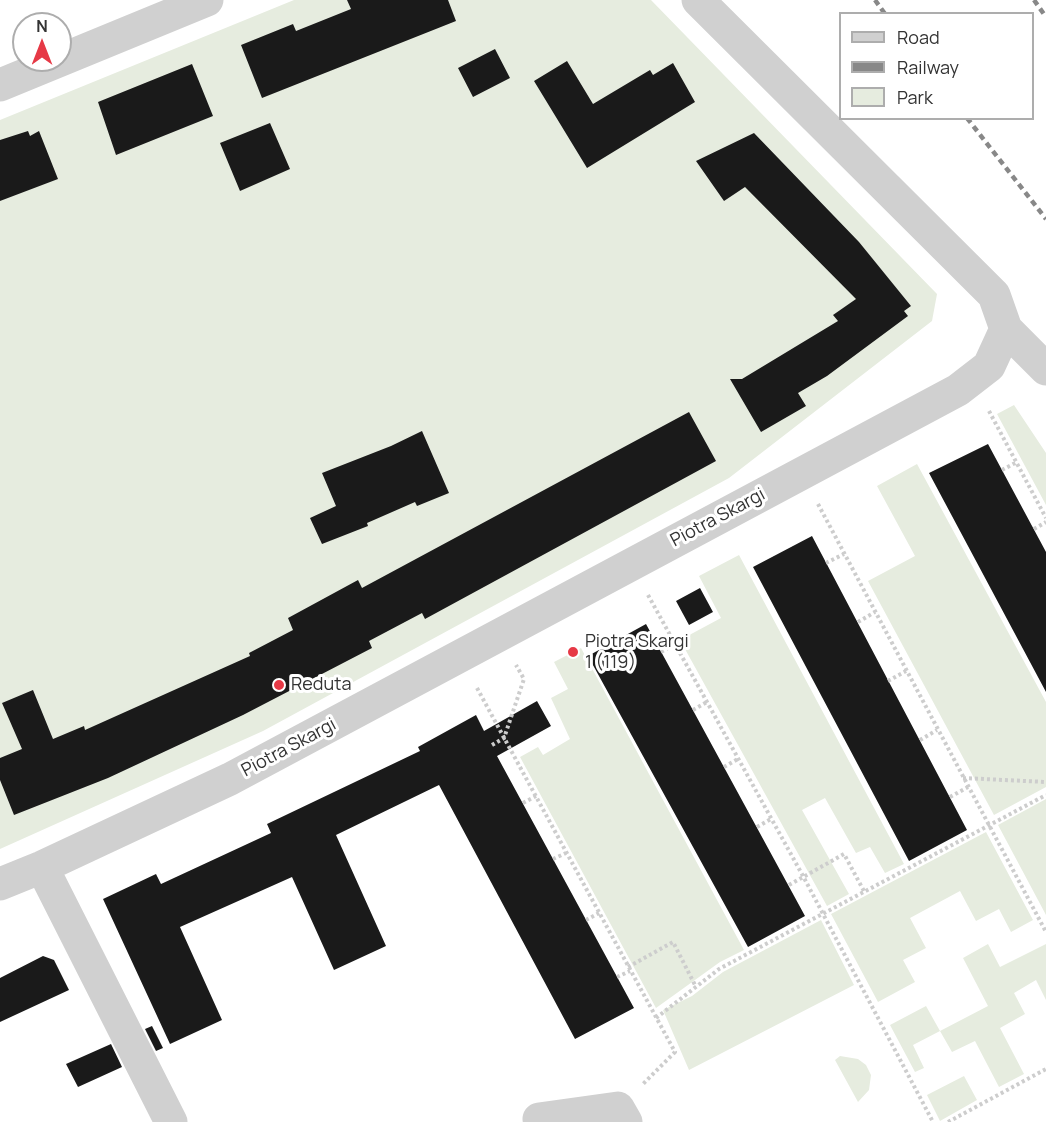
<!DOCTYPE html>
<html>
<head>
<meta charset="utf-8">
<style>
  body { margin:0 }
  #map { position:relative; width:1046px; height:1122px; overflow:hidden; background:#fff; font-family:Manrope,sans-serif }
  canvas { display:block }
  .legend { position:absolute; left:839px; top:12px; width:195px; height:108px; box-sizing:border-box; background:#fff; border:2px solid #adadad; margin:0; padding:8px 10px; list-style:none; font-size:18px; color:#333 }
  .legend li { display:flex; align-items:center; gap:12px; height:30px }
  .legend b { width:30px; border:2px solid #adadad }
  .north { position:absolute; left:12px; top:12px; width:60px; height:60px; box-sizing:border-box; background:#fff; border:2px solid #adadad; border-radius:50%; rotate:0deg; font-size:16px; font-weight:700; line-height:24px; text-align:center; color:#333 }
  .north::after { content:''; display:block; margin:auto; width:21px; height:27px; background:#e63946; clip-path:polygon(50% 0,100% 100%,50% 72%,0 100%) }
</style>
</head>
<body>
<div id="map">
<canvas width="1046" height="1122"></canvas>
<ul class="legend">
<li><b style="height:8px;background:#d0d0d0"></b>Road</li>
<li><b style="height:8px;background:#888"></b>Railway</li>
<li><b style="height:16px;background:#e6ecdf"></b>Park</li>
</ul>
<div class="north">N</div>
</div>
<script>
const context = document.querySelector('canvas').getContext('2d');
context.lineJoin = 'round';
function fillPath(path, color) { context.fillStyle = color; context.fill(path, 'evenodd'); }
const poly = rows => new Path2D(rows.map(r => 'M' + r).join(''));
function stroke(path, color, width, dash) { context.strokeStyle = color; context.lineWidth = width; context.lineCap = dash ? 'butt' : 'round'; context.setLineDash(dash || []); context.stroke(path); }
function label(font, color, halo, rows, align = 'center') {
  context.font = font + ' Manrope,sans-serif'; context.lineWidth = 6; context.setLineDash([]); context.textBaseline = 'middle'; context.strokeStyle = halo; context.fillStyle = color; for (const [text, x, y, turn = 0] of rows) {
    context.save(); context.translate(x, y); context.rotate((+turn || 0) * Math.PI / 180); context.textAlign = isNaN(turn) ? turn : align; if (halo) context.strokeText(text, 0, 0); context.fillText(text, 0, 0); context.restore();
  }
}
fillPath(poly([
  [294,0,651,0,937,294,932,321,729,478,263,731,0,849,0,120],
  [1014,405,1046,453,1046,505,997,414],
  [917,464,1046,702,1046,787,994,815,868,581,915,556,877,486],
  [739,555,904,864,885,873,870,847,856,853,825,798,802,810,849,894,827,906,680,640,721,618,699,576],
  [581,648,744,950,720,962,656,1008,520,757,538,747,543,755,570,739,551,698,568,689,554,662],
  [1046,799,1046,915,998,825],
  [986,832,1033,920,1011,932,999,909,976,921,960,891,910,918,926,948,903,960,915,982,878,1002,831,914],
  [821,920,854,985,689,1070,663,1010,692,996,723,972],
  [988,944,1000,967,1046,944,1046,1000,1036,980,1014,993,1025,1014,1000,1028,1024,1074,999,1087,975,1041,952,1052,940,1031,913,1045,924,1068,915,1072,890,1025,926,1006,940,1031,988,1006,963,958],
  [840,1056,858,1059,866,1065,871,1075,869,1090,858,1102,835,1060],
  [964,1076,977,1100,940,1121,927,1095]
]), '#e6ecdf');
fillPath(poly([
  [347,0,448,0,456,21,262,98,241,45,293,24,296,31,351,9],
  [495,49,510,78,473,97,458,68],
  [567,61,593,104,650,70,653,75,673,63,695,102,587,168,534,81],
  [192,64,213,116,116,155,98,102],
  [270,123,290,169,240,191,220,143],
  [28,131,30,136,39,131,58,179,0,201,0,140],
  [754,133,859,242,911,306,904,311,908,316,827,376,798,393,806,406,761,432,730,379,742,379,838,321,833,315,856,299,745,187,724,201,696,161],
  [689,412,716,461,425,619,422,613,369,641,372,648,243,715,108,778,14,815,0,780,0,758,22,749,2,703,33,690,53,739,84,726,85,730,250,656,249,653,293,630,288,618,358,580,362,588],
  [422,431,449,493,417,506,415,502,367,523,368,526,322,544,310,518,336,506,322,473,391,446],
  [988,444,1046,552,1046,692,929,473],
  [812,536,967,830,909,861,753,567],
  [700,588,713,612,689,625,676,601],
  [646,624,805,916,748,947,588,656],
  [537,701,551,726,497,756,634,1008,575,1039,439,785,336,835,386,946,334,970,292,877,180,927,222,1020,170,1044,103,899,156,874,161,884,271,833,267,824,420,751,418,747,476,715,484,731],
  [43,956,54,960,69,990,0,1022,0,978],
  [152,1026,163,1048,156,1051,145,1029],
  [111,1044,122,1067,78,1087,66,1064]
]), '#1a1a1a');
stroke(poly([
  [989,411,1046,518],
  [1002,470,1017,462],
  [818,504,1046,932],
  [1034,529,1046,522],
  [826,563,844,554],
  [648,595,803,876,933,1122],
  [858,622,875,612],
  [661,652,675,644],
  [888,681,906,671],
  [477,688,675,1052,642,1085],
  [693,710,707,702],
  [920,740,937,730],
  [492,745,504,738,524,679,516,665],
  [724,767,738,759],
  [963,778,1046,782],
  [950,797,968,787],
  [523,803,536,796],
  [757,827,771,819],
  [553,859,566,853],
  [789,885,844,854,865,893],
  [586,920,599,913],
  [628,967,673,942,696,987],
  [617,977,630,971],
  [656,1018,719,969,1046,795],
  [948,1122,1046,1069]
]), '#cdcdcd', 4, [3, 3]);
stroke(poly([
  [698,0,994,295,1006,329,1046,369],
  [0,85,207,0],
  [42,867,171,1122],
  [0,884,42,867,230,779,958,390,989,366,1006,329],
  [539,1119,618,1108,626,1122]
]), '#d0d0d0', 33);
stroke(poly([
  [875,0,885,14],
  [1034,0,1046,17],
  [967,118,1046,219]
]), '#888', 4.5, [6, 4.5]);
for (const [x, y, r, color] of [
  [573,652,6,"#e63946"],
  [279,685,6,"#e63946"]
]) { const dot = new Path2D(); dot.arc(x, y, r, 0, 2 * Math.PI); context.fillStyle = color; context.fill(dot); stroke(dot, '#fff', 2); }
label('18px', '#333', '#fff', [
  ["Piotra Skargi",718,518,-28],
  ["Piotra Skargi",289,748,-28]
]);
label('18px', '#333', '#fff', [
  ["Piotra Skargi",585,642],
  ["1 (119)",585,663],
  ["Reduta",291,685]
], 'left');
</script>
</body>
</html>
